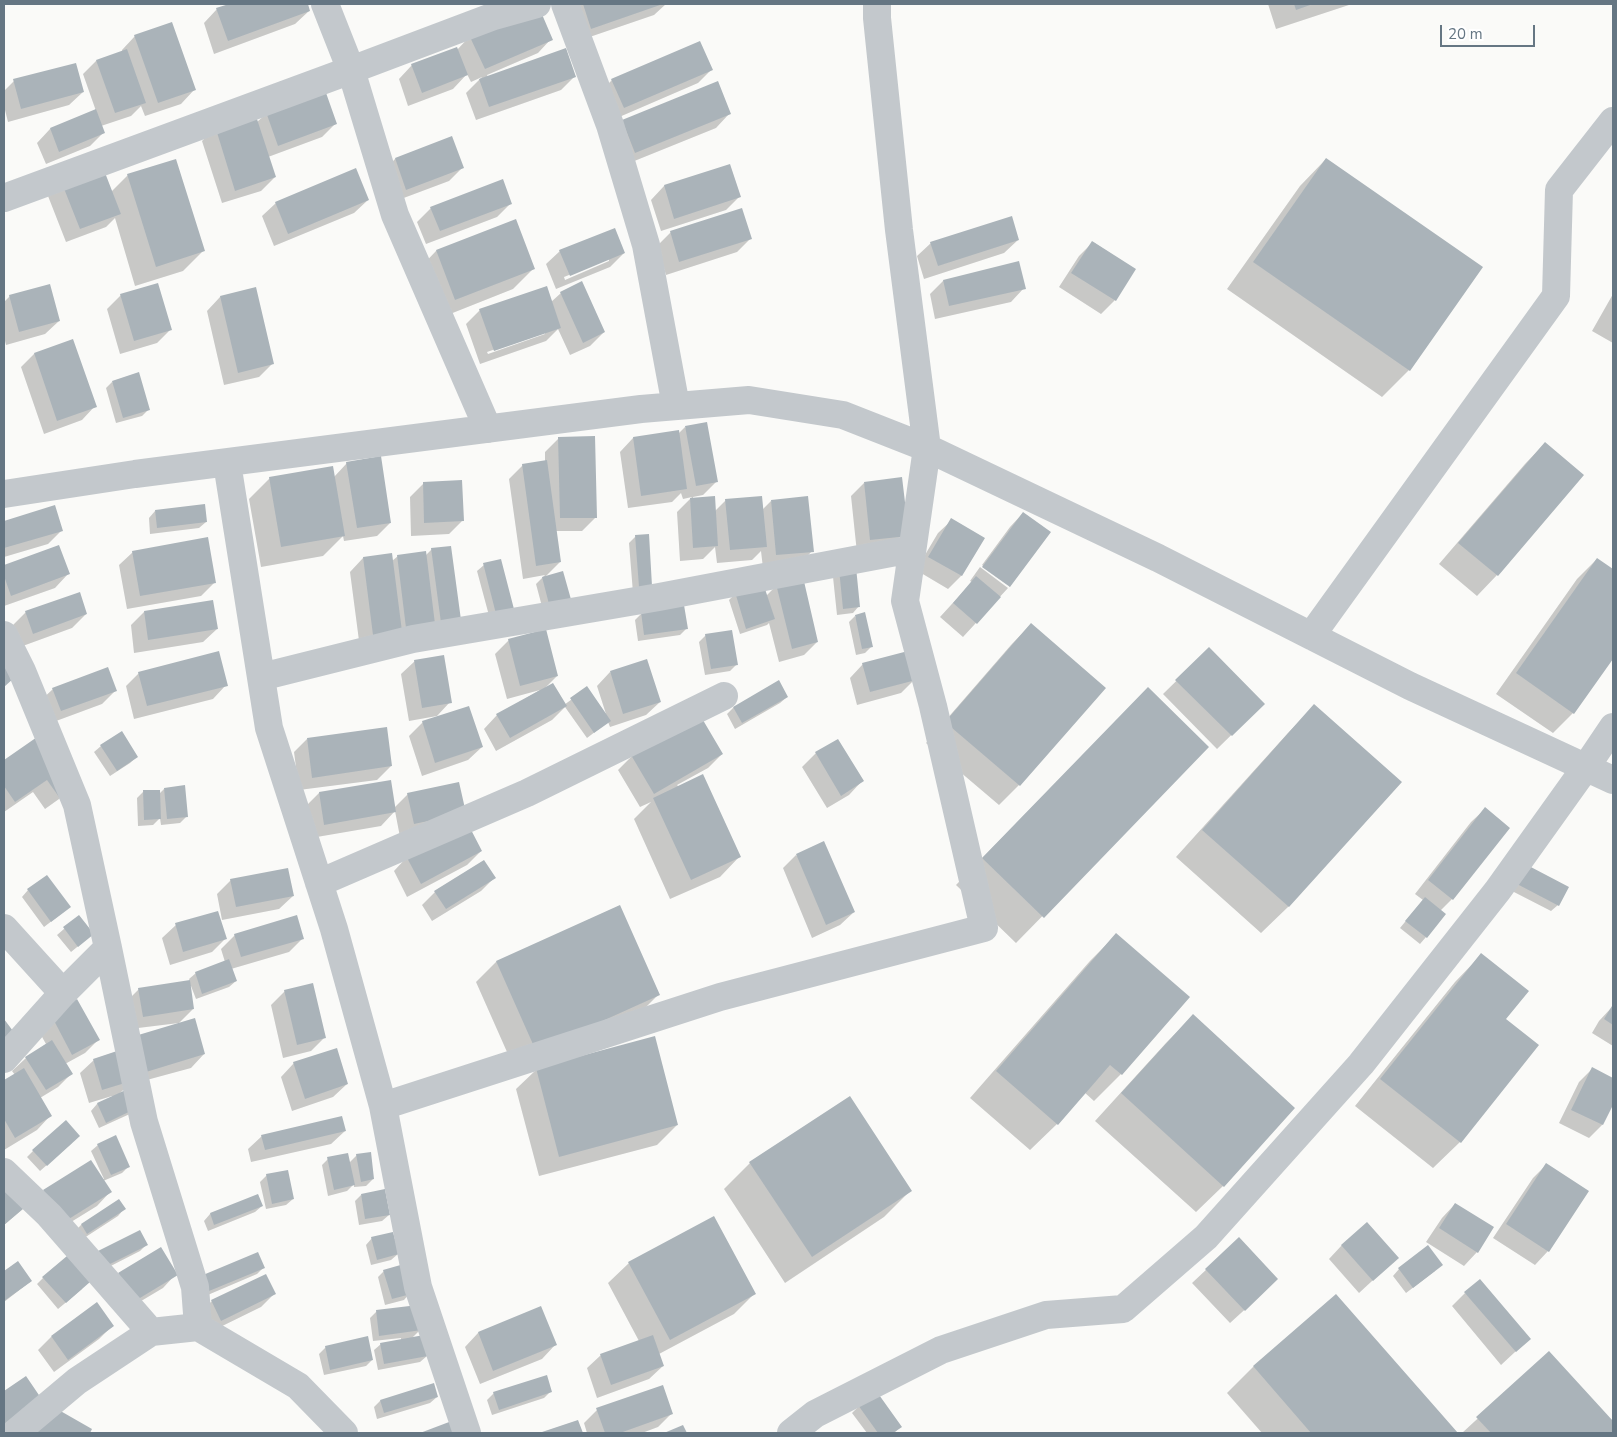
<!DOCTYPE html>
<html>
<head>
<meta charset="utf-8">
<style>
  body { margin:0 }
  #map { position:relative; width:1617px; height:1437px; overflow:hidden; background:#fafaf8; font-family:"Nunito Sans",sans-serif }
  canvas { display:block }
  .frame { position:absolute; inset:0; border:5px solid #657683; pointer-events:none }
  .scale { position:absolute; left:1440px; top:25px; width:95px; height:22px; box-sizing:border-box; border:2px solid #657683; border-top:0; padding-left:6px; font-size:15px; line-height:18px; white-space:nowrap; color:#657683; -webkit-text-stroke:4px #fff; paint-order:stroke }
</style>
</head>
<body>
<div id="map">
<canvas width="1617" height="1437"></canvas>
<div class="frame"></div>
<div class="scale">20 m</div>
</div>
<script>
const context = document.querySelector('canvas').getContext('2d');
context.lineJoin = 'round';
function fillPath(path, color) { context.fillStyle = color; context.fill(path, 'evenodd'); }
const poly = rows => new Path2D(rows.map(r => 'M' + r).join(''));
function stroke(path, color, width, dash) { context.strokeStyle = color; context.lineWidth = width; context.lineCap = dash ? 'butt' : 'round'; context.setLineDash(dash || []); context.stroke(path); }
fillPath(poly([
  [232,4,306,4,309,11,295,24,214,54,204,23,217,9],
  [580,4,666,4,654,15,578,41,569,15],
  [1268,4,1352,4,1276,29],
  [135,36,194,90,181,104,145,116,141,106,131,116,101,126,104,132,90,146,46,164,37,143,50,129,96,111,83,74,96,61,122,52,122,50],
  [470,36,551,39,538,53,487,75,488,77,574,77,561,90,476,120,466,93,482,77,471,82,467,74,453,89,408,106,399,79,412,65,457,50],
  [711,70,698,83,610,121,598,94,612,80],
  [14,81,83,92,69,105,8,122,4,106,4,91],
  [267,113,336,123,322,137,268,157,275,177,261,191,222,203,202,141,216,127,257,122],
  [729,114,716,128,622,166,623,121],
  [451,138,462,168,449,181,393,202,382,173,395,159],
  [1326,159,1481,267,1409,370,1382,397,1227,289,1300,186],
  [729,165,739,197,726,210,661,231,651,200,664,186],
  [128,175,203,251,183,271,135,286,115,218,106,227,66,242,48,196,62,182,111,192],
  [368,200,354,213,274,246,262,216,276,203],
  [511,203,497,217,426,244,417,222,431,208],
  [515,220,534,268,513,289,435,320,416,272,436,251],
  [671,232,750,239,737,252,666,275,657,246],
  [1018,240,1004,253,924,279,917,256,931,243],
  [1093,242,1134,269,1115,300,1101,314,1059,287,1079,256],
  [560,251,624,253,610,267,556,289,546,264],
  [609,259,609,261,565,280,564,277],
  [1018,263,1024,288,1011,302,935,319,930,294,943,281],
  [255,289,272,364,259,377,224,385,207,311,220,297],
  [561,293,604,332,590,346,570,355,558,329,546,341,480,364,466,324,480,310,551,302],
  [545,332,545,334,488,354,487,352],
  [1613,294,1613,343,1592,331],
  [121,295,170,330,157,343,120,354,107,309],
  [10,296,59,321,45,334,6,345,4,337,4,302],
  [72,340,95,406,82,420,44,434,21,367,34,354],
  [112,382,149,409,142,416,116,423,106,388],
  [685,427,717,481,703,495,693,497,693,499,715,511,726,500,762,510,771,501,812,551,799,565,763,568,761,551,752,560,717,563,715,547,703,559,680,561,677,512,692,497,683,499,681,493,672,502,628,508,620,452,633,438,678,434],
  [559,438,596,517,582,531,556,531,560,562,544,578,562,572,544,614,536,584,545,575,523,579,509,479,523,465,545,462,545,452],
  [1545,443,1582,475,1497,575,1477,596,1439,564,1525,464],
  [347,463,390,523,377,536,344,541,343,536,323,556,261,567,249,499,270,478,334,477],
  [424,483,462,521,449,534,411,536,410,497],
  [864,483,907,535,857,553,851,496],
  [54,507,62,530,48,544,4,557,4,522],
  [155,511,206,522,199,528,150,534,149,518],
  [1023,513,1049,533,1009,587,1009,585,982,565,1010,527],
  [952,520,983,539,961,576,948,589,916,570,938,533],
  [636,536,651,585,633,593,629,543],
  [58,547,68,574,55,588,4,606,4,567],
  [432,549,459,620,361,656,350,572,363,558,392,561,398,556,425,556],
  [133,552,215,582,201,596,127,609,119,565],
  [1597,559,1613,570,1613,657,1573,713,1553,733,1496,694,1577,579],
  [484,565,514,613,491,623,477,571],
  [980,567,1008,588,963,637,940,617,972,582,970,581],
  [839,570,859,606,853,613,837,615,833,577],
  [777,585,817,642,804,655,779,662,769,623,767,625,740,634,729,600,736,593,766,596],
  [26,612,86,614,72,628,20,647,12,626],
  [144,612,217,629,203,642,134,653,131,625],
  [642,613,686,629,680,635,638,641,635,620],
  [855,616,871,647,865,653,856,655,849,622],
  [1031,624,1019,785,999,805,926,743,1011,645],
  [706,635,737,664,730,671,705,675,699,642],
  [509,640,557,676,545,688,564,705,587,688,606,714,597,686,610,672,660,702,646,715,610,727,608,722,587,738,565,707,552,720,496,751,484,729,497,715,540,690,507,699,495,654],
  [1209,649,1263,704,1217,749,1163,694],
  [415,661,450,702,437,716,409,721,401,674],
  [863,664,915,679,901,693,857,705,850,678],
  [139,673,226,685,213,699,134,719,126,686],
  [53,689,116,690,102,704,48,724,39,702],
  [787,697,780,703,735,729,727,714,733,708],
  [1314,706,1400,782,1288,907,1261,933,1176,857,1288,733],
  [1121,716,1208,747,1016,943,956,885],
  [423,722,482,747,468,760,422,776,409,736],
  [40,737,73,786,59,799,45,809,33,792,4,812,4,761],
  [307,739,391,766,377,780,299,790,294,752],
  [837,740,862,781,849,795,827,808,802,767,816,753],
  [101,746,136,757,130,763,110,776,94,752],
  [722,754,708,768,677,785,740,856,720,877,670,899,634,819,651,802,640,807,618,770,632,756],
  [164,789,187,816,180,823,161,825,160,818,153,825,138,826,137,798,143,792,159,794],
  [319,793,394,808,408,794,464,812,400,837,395,811,381,826,311,838,306,806],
  [1485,809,1452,899,1440,911,1426,937,1420,944,1400,928,1423,900,1415,894,1471,822],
  [481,851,467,865,407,897,394,871,407,857],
  [796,855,854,912,840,925,812,938,783,868],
  [1521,873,1558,905,1551,911,1512,891],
  [494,878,481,891,432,921,422,905,435,892],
  [231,880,293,896,279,909,222,920,217,894],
  [28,890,70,907,44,927,22,897],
  [619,906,659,994,638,1015,515,1070,476,982,496,962],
  [79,916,93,934,71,952,57,935],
  [176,925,225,939,212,952,170,965,162,938],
  [235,935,303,938,289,952,231,969,236,981,229,987,196,999,191,986,190,986,193,1009,179,1023,130,1029,125,1003,139,989,190,981,189,979,196,973,225,962,221,949],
  [1116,935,1188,997,1121,1074,1094,1101,1084,1092,1057,1124,1030,1150,970,1098,1090,961],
  [1481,955,1460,1142,1433,1168,1355,1106,1455,982],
  [285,991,324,1038,311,1051,283,1058,271,1005],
  [1612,1007,1613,1008,1613,1046,1592,1033,1599,1021],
  [51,1014,98,1040,85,1053,65,1064,71,1074,58,1087,40,1098,50,1116,37,1130,4,1150,4,1082,15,1075,12,1071,26,1058,46,1044,37,1028],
  [1193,1016,1294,1108,1223,1186,1196,1212,1095,1121,1166,1043],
  [204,1054,191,1068,132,1084,132,1082,120,1093,132,1113,99,1128,91,1111,97,1104,113,1097,112,1096,89,1103,80,1073,94,1060],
  [294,1063,347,1084,333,1097,292,1111,281,1077],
  [537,1069,677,1125,657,1145,539,1176,516,1089],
  [1592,1069,1613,1079,1613,1102,1602,1125,1589,1138,1559,1123,1579,1082],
  [345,1131,331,1144,251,1162,248,1149,262,1136],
  [72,1143,40,1171,27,1157,33,1151],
  [98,1145,128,1167,122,1173,103,1181,110,1192,97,1206,50,1235,30,1203,4,1225,4,1185,37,1198,102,1180,104,1179,91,1151],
  [357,1155,373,1179,366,1186,354,1187,354,1184,347,1191,328,1196,322,1165,328,1159,349,1163],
  [750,1163,910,1191,884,1217,785,1283,724,1189],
  [1546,1165,1548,1251,1535,1265,1493,1238,1533,1178],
  [267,1175,293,1199,286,1205,266,1209,260,1182],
  [258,1195,262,1206,255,1212,208,1231,204,1221,210,1214],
  [361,1195,389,1215,382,1221,359,1225,355,1201],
  [119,1200,124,1209,118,1216,81,1240,75,1231,81,1225],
  [1455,1204,1477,1252,1464,1266,1426,1242,1442,1218],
  [372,1238,398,1254,391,1260,371,1265,366,1245],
  [1239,1239,1263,1293,1230,1323,1192,1283],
  [146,1245,140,1251,99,1272,92,1259],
  [1342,1245,1397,1258,1359,1293,1329,1259],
  [161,1249,176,1274,163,1288,121,1313],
  [18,1263,31,1281,4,1302,4,1273],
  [629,1263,754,1294,734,1314,659,1354,663,1366,649,1379,597,1398,587,1368,601,1355,639,1341,608,1283],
  [263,1268,257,1274,203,1297,197,1283],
  [1399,1269,1435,1271,1406,1293,1393,1276],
  [384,1271,410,1293,404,1300,385,1305,378,1277],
  [43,1278,82,1289,58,1309,37,1284],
  [1465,1293,1529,1339,1501,1365,1452,1306],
  [274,1294,261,1307,208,1333,198,1314,212,1301],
  [1336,1295,1456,1433,1262,1433,1227,1393,1253,1367],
  [541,1308,555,1345,542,1359,480,1384,465,1347,478,1333],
  [377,1311,420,1330,412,1338,427,1356,420,1362,378,1370,374,1350,381,1344,401,1340,401,1338,373,1341,370,1318],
  [112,1326,99,1339,54,1372,38,1350,51,1337],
  [326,1347,372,1360,366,1366,324,1375,319,1354],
  [1549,1353,1613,1423,1613,1433,1462,1433],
  [551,1391,544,1398,492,1415,487,1400,494,1393],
  [437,1397,430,1403,377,1419,374,1407,380,1401],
  [859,1406,900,1427,894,1433,867,1433,852,1413],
  [597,1410,671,1414,658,1427,642,1433,587,1433,584,1423],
  [91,1430,89,1433,17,1433]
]), '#0003');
fillPath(poly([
  [229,4,308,4,310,11,228,41,216,8],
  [583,4,663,4,591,29],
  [1294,4,1313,4,1296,10],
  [538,5,553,40,485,69,469,35],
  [172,22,196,90,158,103,134,35],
  [700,41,713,70,624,108,611,79],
  [457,47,468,75,422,93,411,64],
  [566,48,576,77,489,107,479,79],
  [127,49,146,103,115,113,96,60],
  [76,63,84,92,21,109,13,79],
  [718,81,731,114,635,153,622,120],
  [325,90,337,124,278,146,266,112],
  [96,109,105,133,59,152,50,128],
  [255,113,276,177,235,191,215,126],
  [452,136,464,168,406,190,395,158],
  [1326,158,1483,267,1410,371,1253,262],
  [176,159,205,251,156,267,127,174],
  [730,164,741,197,674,219,664,185],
  [102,165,121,214,80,229,61,181],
  [356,168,369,200,288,234,275,202],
  [503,179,512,204,440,231,430,207],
  [742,208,752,239,679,262,670,231],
  [1012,216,1019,240,938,266,930,242],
  [516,219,535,269,455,300,436,250],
  [615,228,625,253,570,276,559,250],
  [1092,241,1136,269,1116,301,1071,273],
  [1019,261,1026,289,949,306,943,280],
  [582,281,605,332,583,343,560,292],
  [158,283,172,330,134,341,120,294],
  [50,284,60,321,19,332,9,295],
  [547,286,561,328,494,351,479,309],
  [256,287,274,364,238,373,220,296],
  [73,339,97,407,57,421,34,353],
  [139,372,150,410,123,418,112,381],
  [707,422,718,482,696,486,685,426],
  [679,430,687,489,641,496,633,437],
  [595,436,597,518,560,518,558,437],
  [1545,442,1584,475,1498,576,1458,543],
  [381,456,391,523,357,528,346,462],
  [547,460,561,562,536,566,522,464],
  [333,466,345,536,281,547,269,477],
  [902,477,909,536,870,540,864,482],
  [462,480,464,521,424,523,423,482],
  [715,496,718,546,693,548,690,498],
  [762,496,767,547,730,550,725,499],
  [808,496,814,552,776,555,771,500],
  [205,504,207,522,157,528,155,510],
  [55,505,63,531,4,548,4,521],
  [1023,512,1051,532,1010,587,982,567],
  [951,518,985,538,962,576,928,557],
  [649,534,652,586,639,587,635,535],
  [208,537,216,583,140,596,132,551],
  [59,545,70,574,11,596,4,576,4,565],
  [451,546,461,620,441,623,431,548],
  [426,551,436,632,407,636,397,555],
  [392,553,403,639,374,643,363,557],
  [1597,558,1613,569,1613,659,1574,714,1516,673],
  [501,559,515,613,497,618,483,563],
  [856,567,860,607,843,609,839,569],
  [563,571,572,603,550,608,542,577],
  [976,576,1001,597,977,624,953,603],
  [803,577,818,642,792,649,776,584],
  [763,583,775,619,746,629,735,592],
  [80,592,87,614,33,634,25,611],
  [213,600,218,629,148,640,144,611],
  [684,605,688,629,644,635,641,612],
  [865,612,873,647,862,649,855,615],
  [1031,623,1106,688,1020,786,945,722],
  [546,629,558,676,520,686,508,639],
  [732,630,738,665,711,669,705,634],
  [1209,647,1265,704,1232,736,1175,680],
  [219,651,228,686,147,706,138,672],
  [908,651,916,680,870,692,862,663],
  [444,655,452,703,422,708,414,660],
  [647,659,661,702,623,714,610,671],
  [4,666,14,678,4,687],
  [108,667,117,691,61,711,52,688],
  [779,680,788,697,742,723,733,707],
  [553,683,567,706,510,738,496,714],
  [587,686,611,721,594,733,570,698],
  [1148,687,1209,747,1044,918,982,858],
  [1314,704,1402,782,1289,907,1202,830],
  [469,706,483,747,435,763,422,721],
  [700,715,723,754,654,794,631,755],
  [387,727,392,766,312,778,307,738],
  [122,731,138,757,117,771,100,745],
  [40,735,74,786,59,797,47,780,15,802,4,786,4,760],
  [838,739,864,781,841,796,815,752],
  [703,774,741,857,691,880,653,798],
  [391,780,396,812,324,825,319,792],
  [459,782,466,813,414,824,407,793],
  [185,785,188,817,167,819,164,788],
  [143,790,160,790,161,819,144,820],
  [1485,807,1510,828,1453,900,1428,880],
  [468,824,482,851,421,884,406,856],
  [824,841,855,912,826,925,796,854],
  [484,860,496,878,446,909,434,891],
  [1527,865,1569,887,1559,906,1517,884],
  [288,868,294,896,236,907,230,879],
  [47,875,71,907,51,922,27,889],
  [1425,897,1446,914,1427,938,1405,921],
  [620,905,660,995,536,1051,496,961],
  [218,911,227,939,183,952,175,923],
  [79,915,94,934,78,947,63,927],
  [297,915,304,939,241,957,234,934],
  [1116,933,1190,997,1122,1075,1110,1065,1058,1125,996,1071],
  [1481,953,1529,991,1506,1019,1539,1045,1461,1143,1380,1079],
  [229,959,237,981,202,994,195,972],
  [190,980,194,1009,143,1017,138,988],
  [313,983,326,1038,297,1045,284,990],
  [77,999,100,1040,72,1055,50,1013],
  [1612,1006,1613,1006,1613,1025,1604,1019],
  [1193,1014,1295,1108,1224,1187,1121,1093],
  [195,1018,205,1054,146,1072,135,1036],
  [4,1019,13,1031,4,1039],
  [655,1036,678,1125,559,1157,536,1068],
  [52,1040,73,1074,46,1090,25,1057],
  [126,1048,135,1080,102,1090,93,1059],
  [337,1048,348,1084,305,1099,293,1062],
  [1592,1067,1613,1078,1613,1105,1603,1125,1571,1110],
  [24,1068,52,1116,15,1138,4,1119,4,1080],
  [130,1088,139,1107,106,1123,97,1103],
  [850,1096,912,1191,812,1257,749,1162],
  [342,1116,346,1131,265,1150,261,1135],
  [66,1120,80,1136,47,1166,32,1150],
  [116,1135,130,1167,111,1175,97,1144],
  [371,1152,374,1179,361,1182,356,1154],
  [348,1153,355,1185,334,1190,327,1157],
  [91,1160,112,1192,64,1222,43,1190],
  [1546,1163,1589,1191,1549,1252,1506,1224],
  [288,1170,294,1199,272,1204,266,1174],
  [4,1183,38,1196,4,1225],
  [385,1189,390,1215,365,1219,361,1194],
  [258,1194,263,1206,214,1225,210,1213],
  [119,1199,126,1209,87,1234,81,1224],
  [1455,1203,1494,1227,1478,1253,1439,1228],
  [714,1216,756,1294,670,1340,628,1262],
  [1367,1222,1399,1258,1373,1281,1341,1245],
  [140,1230,148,1245,106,1266,98,1251],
  [393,1232,399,1254,377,1260,371,1237],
  [1239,1237,1278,1279,1245,1311,1205,1269],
  [1428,1245,1443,1265,1413,1288,1398,1268],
  [161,1247,178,1275,135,1301,118,1273],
  [258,1252,265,1268,209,1291,203,1275],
  [67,1256,90,1282,66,1303,42,1277],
  [18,1261,32,1281,4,1301,4,1271],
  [404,1264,411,1294,392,1299,383,1270],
  [266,1274,276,1294,221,1321,211,1300],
  [1480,1279,1531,1339,1516,1352,1464,1292],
  [1336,1294,1458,1433,1311,1433,1253,1366],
  [97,1302,114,1326,68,1360,51,1336],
  [418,1305,422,1330,379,1336,376,1310],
  [541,1306,557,1345,493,1371,478,1332],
  [424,1335,428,1356,384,1364,380,1343],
  [653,1335,664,1366,611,1385,600,1354],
  [368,1336,373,1360,330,1370,325,1346],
  [1549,1351,1613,1421,1613,1433,1491,1433,1476,1417],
  [547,1375,552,1392,499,1410,493,1392],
  [26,1376,43,1401,4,1426,4,1391],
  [434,1383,438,1397,384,1413,380,1400],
  [663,1385,673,1414,620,1433,605,1433,596,1408],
  [877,1392,902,1427,893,1433,878,1433,858,1405],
  [43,1401,92,1429,90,1433,24,1433],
  [457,1419,462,1433,420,1433],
  [578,1420,583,1433,539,1433],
  [683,1425,687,1433,664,1433]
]), '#aab3b9');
stroke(poly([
  [565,4,610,125,646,245,676,406],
  [4,198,351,70,325,4],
  [488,429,395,215,351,70,494,16,537,4],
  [227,463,269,728,334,929,383,1106,720,997,984,928,933,706,905,601,927,448,899,230,877,18,877,4],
  [4,494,135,474,641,409,749,400,843,415,927,448,1158,558,1410,686,1613,780],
  [4,635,22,671,77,805,108,948,144,1122,195,1287,198,1327,151,1332,77,1381,15,1433],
  [1311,636,1556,296,1559,190,1613,121],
  [261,677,413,639,659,597,912,549],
  [319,883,527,793,724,696],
  [4,928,63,993],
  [4,1059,63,993,108,948],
  [383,1106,418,1287,467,1433],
  [4,1172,49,1215,151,1332],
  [198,1327,298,1386,344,1433],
  [791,1433,815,1414,941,1350,1046,1315,1123,1309,1206,1237,1361,1064,1498,890,1586,767,1613,727]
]), '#c3c8cc', 28);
</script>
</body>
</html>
